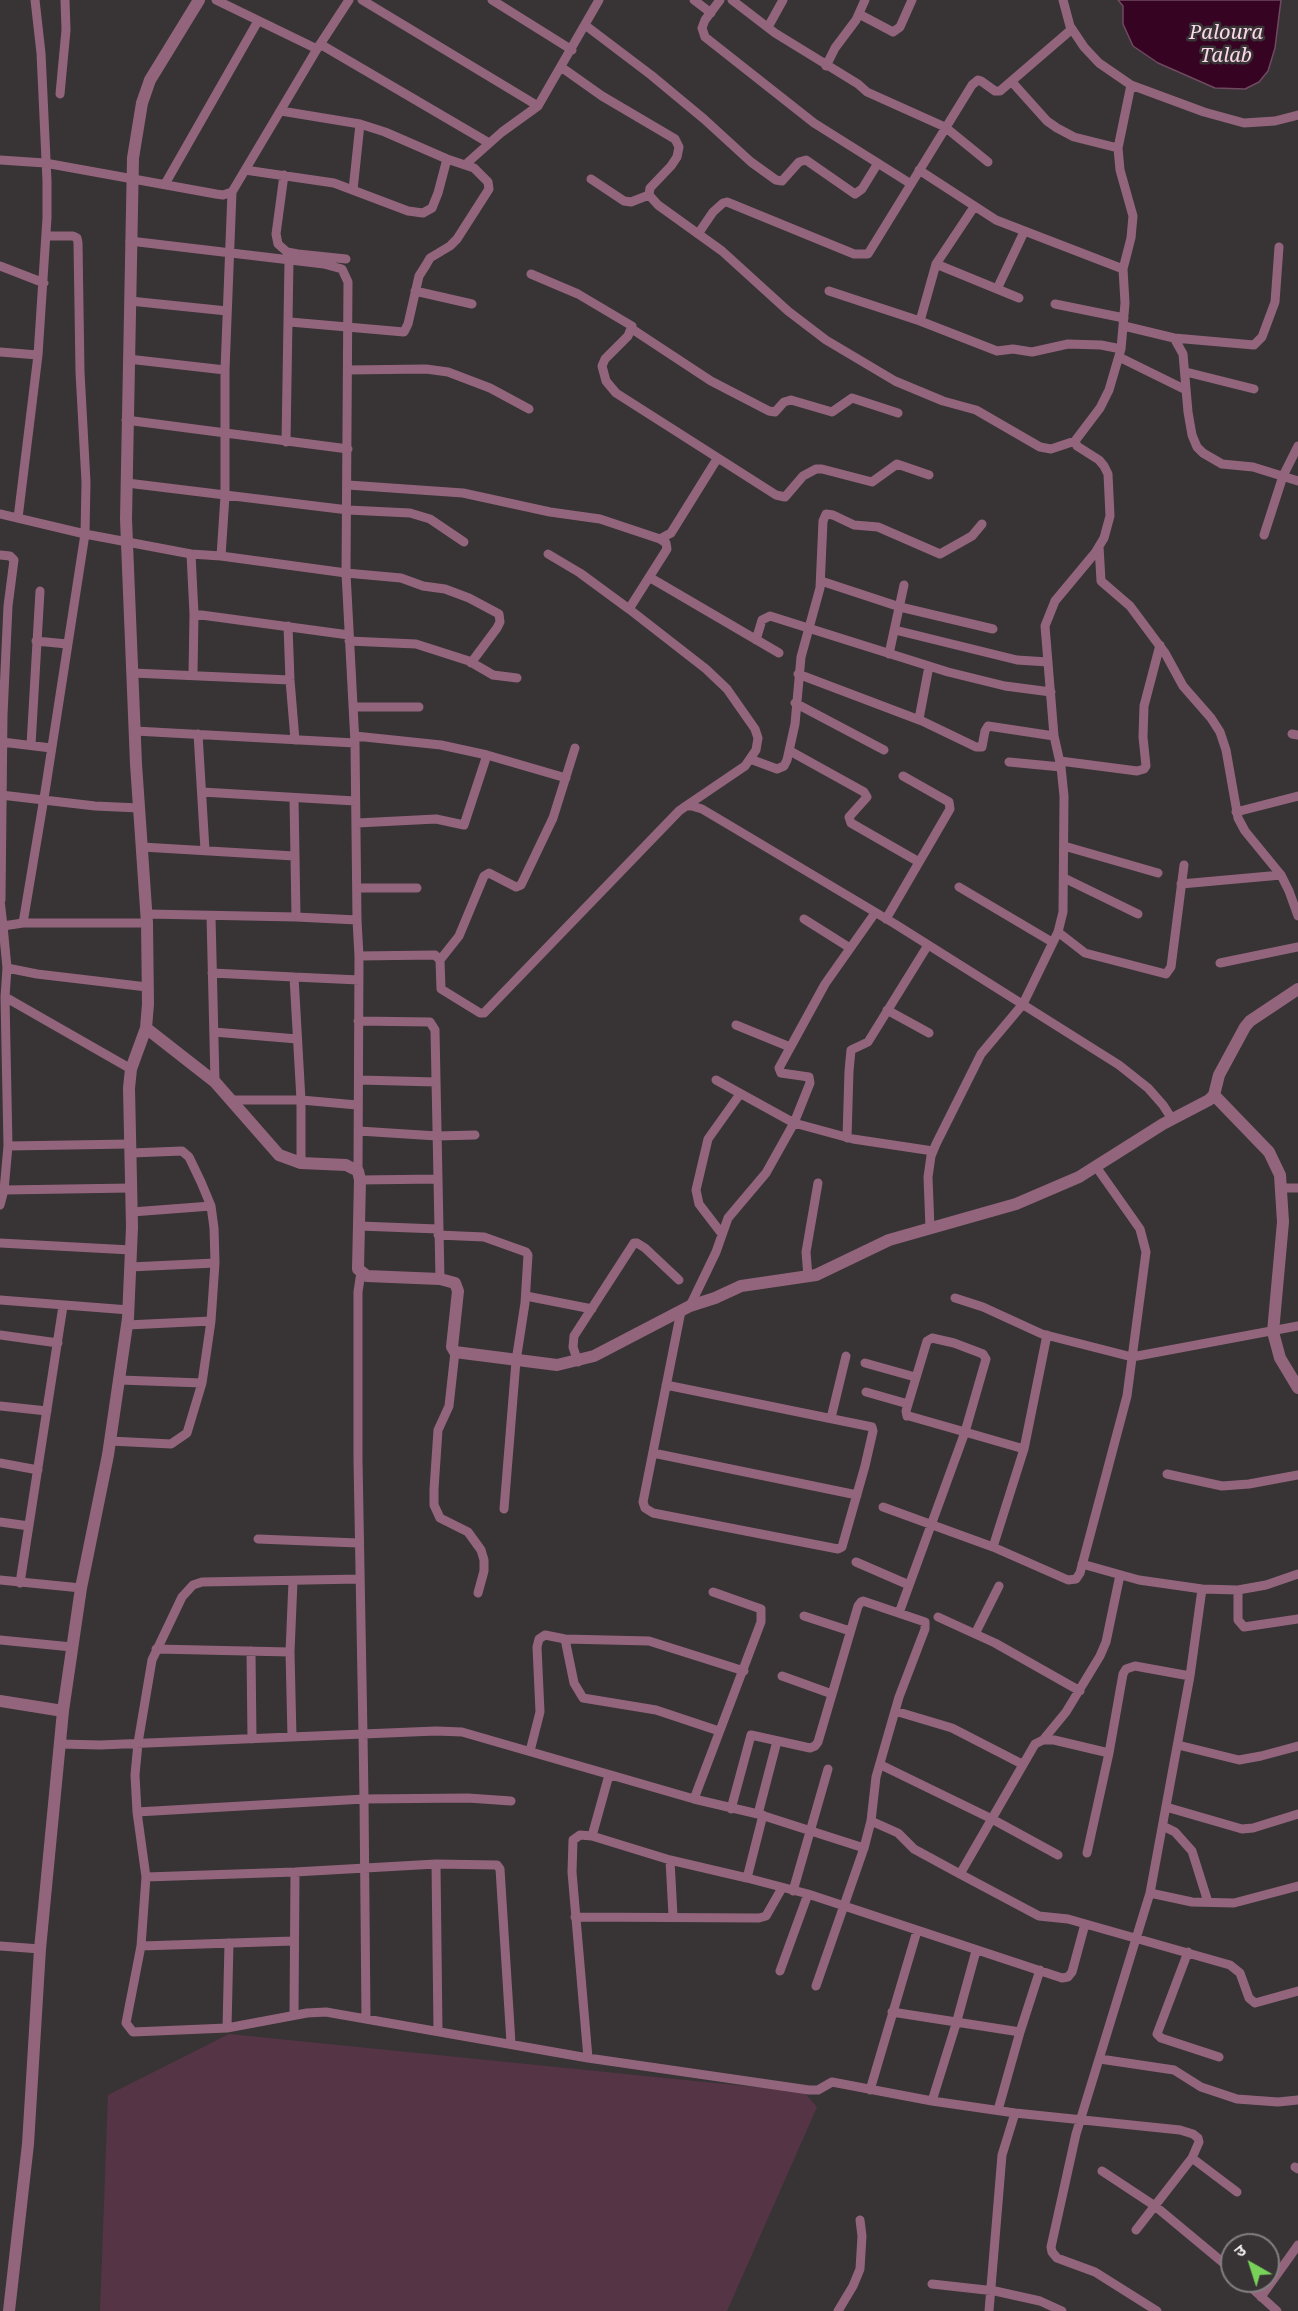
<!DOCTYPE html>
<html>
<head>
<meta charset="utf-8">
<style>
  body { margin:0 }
  #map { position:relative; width:1298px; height:2311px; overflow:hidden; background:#383335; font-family:"Noto Serif","Noto Sans Devanagari",serif }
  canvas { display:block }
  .north { position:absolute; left:1220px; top:2233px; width:60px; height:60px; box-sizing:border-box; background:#383335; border:2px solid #837f81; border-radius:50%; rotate:321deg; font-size:16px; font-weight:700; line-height:24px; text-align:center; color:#f3f0f2 }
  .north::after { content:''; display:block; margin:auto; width:21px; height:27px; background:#78d259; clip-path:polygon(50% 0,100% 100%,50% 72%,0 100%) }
</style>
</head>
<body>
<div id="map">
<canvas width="1298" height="2311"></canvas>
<div class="north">उ</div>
</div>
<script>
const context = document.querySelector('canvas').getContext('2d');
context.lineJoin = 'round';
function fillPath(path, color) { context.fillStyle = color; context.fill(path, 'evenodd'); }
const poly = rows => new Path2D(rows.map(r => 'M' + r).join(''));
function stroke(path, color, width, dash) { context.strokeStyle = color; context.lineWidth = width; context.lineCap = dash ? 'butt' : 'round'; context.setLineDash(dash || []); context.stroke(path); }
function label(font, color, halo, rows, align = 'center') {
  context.font = font + ' "Noto Serif",serif'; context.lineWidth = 5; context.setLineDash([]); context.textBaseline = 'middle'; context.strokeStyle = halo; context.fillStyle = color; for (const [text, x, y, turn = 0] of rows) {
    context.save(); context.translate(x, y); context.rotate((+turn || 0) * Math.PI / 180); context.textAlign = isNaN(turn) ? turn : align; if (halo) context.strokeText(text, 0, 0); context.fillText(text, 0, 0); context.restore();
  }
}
fillPath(poly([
  [229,2034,804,2092,817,2107,727,2311,100,2311,108,2095]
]), '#553545');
const water = poly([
  [1118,0,1281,0,1275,48,1268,71,1259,82,1245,89,1215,88,1158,63,1133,46,1123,24,1123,6,1118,0]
]);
fillPath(water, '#370323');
stroke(water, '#6f4a61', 1.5);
stroke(poly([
  [216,0,317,49],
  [362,0,538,106],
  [492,0,572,50],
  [694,0,711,13],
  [720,0,705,20,702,28,705,37,814,123,911,184],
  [732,0,775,33,858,84,867,92,945,127,988,162],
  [1063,0,1070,26,1084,47,1099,63,1131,85,1204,112,1244,123,1275,121,1298,115],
  [859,14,893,32,900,27,912,0],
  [585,25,651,75,704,119,751,162,776,180,782,181,799,162,806,160,855,194,862,189,878,163],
  [768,27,783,0],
  [320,44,489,143],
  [826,66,835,48,856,20,865,0],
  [561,67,602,96,675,139,679,147,677,157,671,166,650,188,649,195,658,205,722,251,788,311,826,340,895,381,943,401,976,410,1040,447,1051,449,1075,441],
  [1012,82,1047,121,1057,128,1074,137,1118,148],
  [60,94,66,30,65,0],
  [281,111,360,124,385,132,447,159,474,168,488,182,489,189,457,239,450,246,430,258,426,265,419,276,408,324,404,332,290,322],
  [0,160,45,163,216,194,223,195,232,192,317,49,349,0],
  [466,164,502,132,538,106,599,0],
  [245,170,334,183,408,211,423,213,432,208,438,193,447,159],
  [919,170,996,220,1123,269],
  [284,175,276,234,278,244,287,252,298,254,346,259],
  [591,179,624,201,631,202,649,195],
  [165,184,258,21],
  [353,190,360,124],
  [698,234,713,212,723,203,727,202,854,254,868,254,972,85,978,80,981,81,995,91,1000,91,1072,29],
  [130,241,324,264,342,269,348,282,346,573,355,743,357,920,359,956,358,1171],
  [936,264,1019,298],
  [0,266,44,283],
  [531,274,578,294,632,326,628,336,605,359,602,366,606,381,616,393,776,495,785,497,803,476,816,469,822,469,872,482,897,464,929,475],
  [997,289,1024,232],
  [415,291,472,304],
  [829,291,920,321,997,351,1013,349,1032,352,1068,344,1101,345,1121,349],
  [130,301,227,311],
  [1055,304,1124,318],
  [920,321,936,264,974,207],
  [1124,326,1174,338,1254,345,1262,337,1275,302,1279,247],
  [632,329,711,381,769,411,775,412,784,402,791,400,832,412,852,398,898,413],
  [1174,338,1183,354,1188,412,1192,435,1197,447,1203,453,1222,464,1253,467,1298,481],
  [0,352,38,355],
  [1119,357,1186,390],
  [128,359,225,370],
  [348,370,426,369,448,372,490,388,529,409],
  [1186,372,1254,389],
  [126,420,348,449],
  [286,442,289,260],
  [127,483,348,510,410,513,430,519,464,542],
  [348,485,463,493,550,512,600,519,660,539,671,533,717,459],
  [0,514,85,534,191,554,221,556,346,573,401,578,423,586,445,589,469,598,499,614,500,622,497,628,471,663],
  [18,518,38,355,47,218,47,181,41,53,35,0],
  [1264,535,1283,476,1298,446],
  [1099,546,1101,581,1130,606,1165,653,1183,686,1211,718,1220,732,1226,750,1238,818,1245,831,1281,875,1289,891,1298,916],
  [191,554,194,614,193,674],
  [548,554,580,573,629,609,706,669,727,689,755,729,758,738,756,750,745,766,686,806],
  [0,555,10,556,14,560,8,606,3,715,1,900],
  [221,556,225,496,225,370,232,192],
  [649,577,779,653],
  [821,581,900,607,993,629],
  [629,609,667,549,666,543,660,539],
  [194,614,349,635],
  [288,626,290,680,295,740],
  [895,630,1017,660,1048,662],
  [756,640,762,620,770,616,948,672,1005,686,1051,692],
  [36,641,67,644],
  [349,641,416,644,469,661,493,675,517,678],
  [889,654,904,585],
  [133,673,290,680],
  [798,674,922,721,976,747,982,747,985,731,988,726,1054,736],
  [795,703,884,750],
  [354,707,419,707],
  [919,719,929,666],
  [135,731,355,743],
  [198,734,205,850],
  [1292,734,1298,735],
  [355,736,441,745,487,755,566,778],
  [2,742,51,748],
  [31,745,40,591],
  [790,751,864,792,867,797,849,817,851,823,919,862],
  [750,759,777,769,784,766,787,760,795,724,801,657,820,588,823,521,826,514,833,515,854,525,878,527,940,554,972,536,982,524],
  [1060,761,1137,771,1144,769,1146,766,1143,737,1144,706,1160,645],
  [1009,762,1061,767],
  [202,792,355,801],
  [1,795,95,806,139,808],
  [294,798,296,917],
  [1236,812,1298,796],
  [357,823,436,819,464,825,487,755],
  [1064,846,1158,873],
  [142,847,294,856],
  [1064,878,1138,914],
  [1181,884,1281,875],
  [959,887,1052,942],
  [357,888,417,888],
  [0,900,3,926],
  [147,914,296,917,357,920],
  [211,916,215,1082],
  [804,919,850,948],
  [886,919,950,809,949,802,903,776],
  [23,923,45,792,85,534,86,482,80,372,78,243,77,238,73,236,46,236],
  [1058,932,1085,953,1166,974,1171,967,1184,865],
  [359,956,435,955,440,960,441,989,480,1013,484,1013,679,811,686,806,692,806,702,809,729,825,895,924,1119,1065,1148,1088,1163,1105,1172,1119],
  [440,960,459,936,484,876,489,873,516,887,521,885,553,818,575,748],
  [1220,963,1298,947],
  [7,968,37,974,147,987],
  [212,973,294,977],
  [5,997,131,1069],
  [887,1010,929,1033],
  [358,1021,430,1022,435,1030,440,1279],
  [736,1025,790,1047],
  [214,1032,297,1039],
  [359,1080,436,1082],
  [716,1080,794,1123,853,1139,933,1151],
  [233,1100,301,1100,357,1105],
  [359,1131,437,1136,475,1135],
  [847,1138,849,1071,851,1050,868,1042,928,945],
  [8,1146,130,1144],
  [301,1163,301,1100,294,977,359,980],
  [360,1180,438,1179],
  [1282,1188,1298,1188],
  [4,1190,131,1188],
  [0,1205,4,1190,8,1146,5,997,7,968,3,926,23,923,147,923],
  [132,1212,211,1206],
  [359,1226,438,1229],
  [930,1228,928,1177,931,1156,936,1144,981,1054,1023,1004,1058,932,1063,912,1064,796,1061,767,1054,736,1045,626,1055,601,1095,553,1104,538,1110,516,1108,474,1104,466,1099,460,1077,446,1075,441,1100,408,1109,390,1121,349,1125,303,1123,269,1131,238,1133,216,1120,170,1118,148,1131,85],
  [722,1234,699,1204,696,1190,708,1139,740,1094],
  [438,1235,484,1237,526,1252,528,1255,525,1303,516,1361,504,1509],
  [0,1243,131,1250],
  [130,1267,215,1263],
  [808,1277,806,1252,818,1183],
  [526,1296,592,1309],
  [955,1298,983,1307,1042,1334,1132,1357,1298,1326],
  [0,1300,129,1310],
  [690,1306,716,1252,728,1218,766,1173,794,1123,810,1083,809,1077,781,1073,779,1068,825,984,875,913],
  [127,1325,211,1321],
  [0,1335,58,1343],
  [455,1352,449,1406,438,1430,434,1489,434,1505,440,1518,468,1532,481,1550,484,1560,484,1571,478,1593],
  [578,1362,573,1347,574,1336,634,1243,637,1243,645,1248,679,1280],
  [865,1363,915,1377],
  [120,1380,202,1383],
  [666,1385,872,1427,873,1431,865,1466,842,1547,838,1549,653,1513,645,1508,643,1502,681,1311],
  [866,1392,908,1404],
  [0,1406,47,1411],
  [831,1418,846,1356],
  [110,1441,171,1444,187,1433,202,1383,211,1321,215,1263,214,1228,211,1206,201,1182,189,1157,182,1151,131,1153],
  [653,1453,857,1495],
  [0,1463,38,1470],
  [1167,1474,1222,1486,1249,1484,1298,1475],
  [883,1507,993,1547,1068,1580,1076,1579,1080,1573,1127,1396,1146,1252,1140,1229,1097,1168],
  [0,1522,29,1526],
  [258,1539,358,1543],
  [993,1547,1024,1449,1047,1335],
  [856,1562,909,1585],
  [1082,1564,1139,1580,1202,1589,1238,1590,1238,1620,1244,1627,1298,1619],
  [360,1579,202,1582,193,1585,182,1597,152,1660,138,1743,135,1775,137,1812,146,1877,141,1946,126,2023,133,2032,227,2028,307,2013,326,2012,588,2058,572,1872,573,1840,580,1835,592,1836,670,1860,747,1878,808,1894,1062,1978,1068,1977,1072,1972,1085,1924],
  [0,1580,81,1588],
  [20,1583,63,1306],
  [1238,1590,1266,1585,1298,1574],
  [899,1613,965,1432,986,1359,983,1354,954,1343,932,1338,927,1341,906,1411,907,1416,909,1416,965,1432,1024,1449],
  [804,1616,850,1631],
  [938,1617,995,1643,1080,1691],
  [975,1634,999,1586],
  [565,1639,574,1683,583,1698,656,1710,719,1731],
  [0,1640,72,1647],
  [156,1649,290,1652],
  [251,1651,252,1739],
  [782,1676,832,1694],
  [1190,1676,1202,1589],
  [895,1711,952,1728,1022,1764],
  [292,1737,290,1652,293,1581],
  [1043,1740,1066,1712,1100,1656,1106,1642,1120,1575],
  [61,1744,100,1745,363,1734,358,1460,358,1292,361,1272],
  [1178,1745,1239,1760,1261,1756,1298,1746],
  [530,1751,540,1712,537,1647,539,1639,545,1635,565,1639,649,1641,744,1671],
  [881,1765,992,1819,1058,1855],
  [694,1799,761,1622,761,1609,713,1592],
  [511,1801,468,1798,364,1799,363,1734,436,1731,462,1732,694,1799,758,1814,864,1848],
  [1166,1807,1242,1829,1253,1828,1298,1814],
  [731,1809,751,1735,810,1748,815,1746,818,1742,858,1606,861,1602,863,1601,925,1622,925,1629,899,1697,876,1777,871,1821,864,1848,816,1986],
  [137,1812,364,1799,366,2019],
  [758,1814,777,1741],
  [871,1821,898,1833,914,1849,960,1874,1035,1744,1043,1740,1054,1740,1109,1753,1123,1674,1126,1669,1135,1666,1190,1676,1150,1893,1076,2134,1051,2247,1052,2252,1057,2258,1095,2272,1157,2311],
  [1163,1826,1175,1832,1192,1851,1208,1902],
  [592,1836,609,1775],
  [1087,1853,1109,1753],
  [670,1860,673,1916],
  [436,1864,438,2031],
  [960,1874,1039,1916,1068,1919,1230,1965,1240,1973,1249,1998,1255,2003,1298,1991],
  [146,1877,295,1872,436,1864,497,1865,500,1869,511,2043],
  [747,1878,763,1815],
  [793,1891,828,1769],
  [1150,1893,1192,1902,1234,1903,1298,1886],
  [575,1917,759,1918,766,1916,782,1888],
  [0,1946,40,1949],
  [141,1946,293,1941],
  [1188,1952,1157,2034,1161,2038,1219,2057],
  [780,1971,808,1894],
  [892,2012,1020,2032,1040,1970],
  [294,2015,295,1872],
  [227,2028,229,1943],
  [588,2058,809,2090,818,2090,832,2082,932,2101,1015,2113,1180,2130,1193,2134,1198,2138,1199,2142,1192,2158,1136,2230],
  [1100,2059,1174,2070,1201,2087,1237,2099,1278,2102,1298,2100],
  [870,2090,917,1931],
  [932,2101,956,2024,976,1951],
  [998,2110,1020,2032],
  [1192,2158,1237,2192],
  [1295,2167,1298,2169],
  [1102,2171,1155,2206,1232,2270],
  [1244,2281,1277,2311],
  [932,2284,995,2291,1040,2301,1062,2311],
  [1261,2297,1298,2245],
  [838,2311,853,2286,860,2269,862,2236,860,2220],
  [989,2311,1002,2155,1015,2113]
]), '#93657c', 9);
stroke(poly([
  [146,1028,215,1082,279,1155,301,1163,346,1165,358,1171,360,1180,358,1269,367,1276,440,1279,455,1283,458,1291,452,1347,455,1352,557,1365,594,1356,690,1306,715,1298,741,1286,816,1275,889,1240,1016,1204,1079,1177,1163,1124,1209,1100,1214,1095,1219,1075,1245,1027,1250,1021,1298,989],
  [1214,1095,1269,1152,1280,1175,1283,1222,1273,1332,1280,1358,1298,1388],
  [0,1701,63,1711],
  [9,2311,28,2144,40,1949,63,1711,81,1588,108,1455,128,1318,132,1227,129,1088,131,1069,146,1028,148,1004,147,923,136,764,126,519,133,158,142,103,150,80,199,0]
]), '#93657c', 12);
label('italic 20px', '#fcd7e8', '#383335', [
  ["Paloura",1226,33],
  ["Talab",1226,56]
]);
</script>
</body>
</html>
